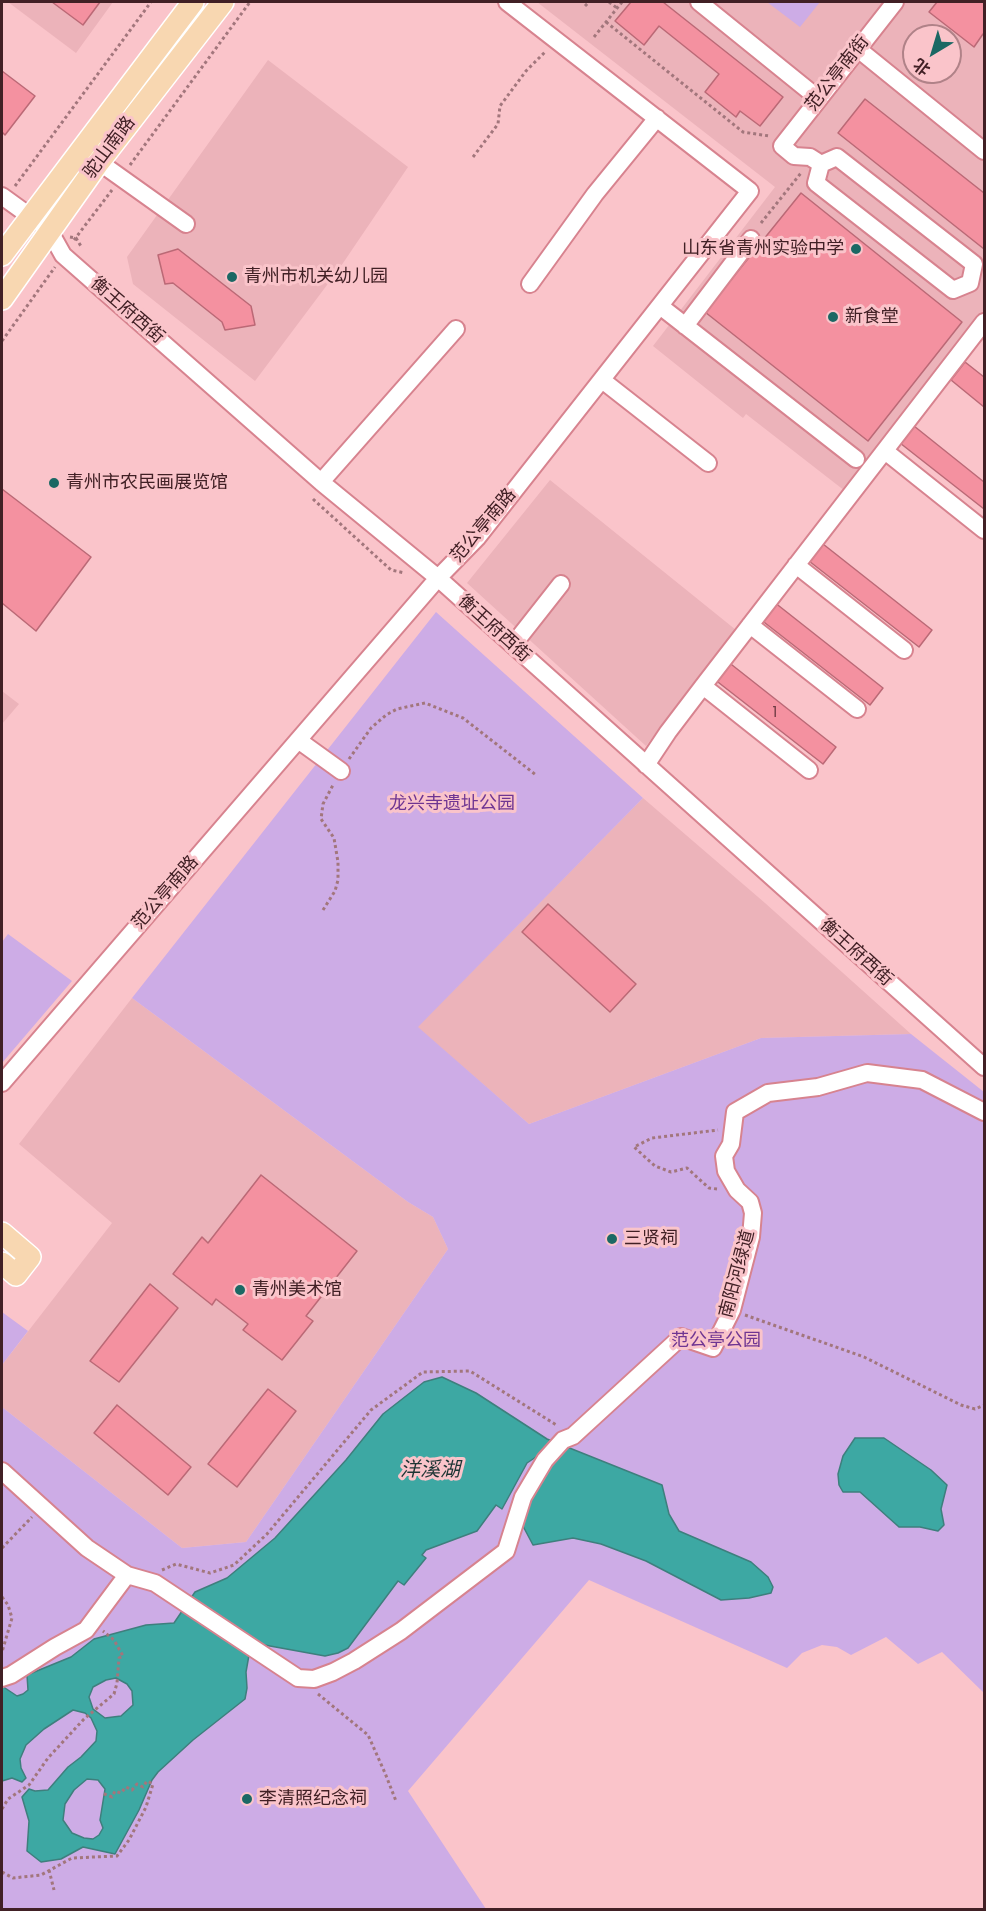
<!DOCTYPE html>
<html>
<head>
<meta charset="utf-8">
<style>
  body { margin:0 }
  #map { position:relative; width:986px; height:1911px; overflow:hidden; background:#fac4ca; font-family:Poppins,"Noto Sans SC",sans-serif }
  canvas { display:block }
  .frame { position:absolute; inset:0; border:3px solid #412025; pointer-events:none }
  .north { position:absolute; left:902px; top:24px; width:60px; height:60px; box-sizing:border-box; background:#fac4ca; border:2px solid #b08288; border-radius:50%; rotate:218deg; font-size:16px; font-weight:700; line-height:24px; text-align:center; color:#412025 }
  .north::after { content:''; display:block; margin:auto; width:21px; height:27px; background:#1b6864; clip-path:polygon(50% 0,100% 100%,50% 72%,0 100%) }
</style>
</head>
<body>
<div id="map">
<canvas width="986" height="1911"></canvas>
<div class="frame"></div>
<div class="north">北</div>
</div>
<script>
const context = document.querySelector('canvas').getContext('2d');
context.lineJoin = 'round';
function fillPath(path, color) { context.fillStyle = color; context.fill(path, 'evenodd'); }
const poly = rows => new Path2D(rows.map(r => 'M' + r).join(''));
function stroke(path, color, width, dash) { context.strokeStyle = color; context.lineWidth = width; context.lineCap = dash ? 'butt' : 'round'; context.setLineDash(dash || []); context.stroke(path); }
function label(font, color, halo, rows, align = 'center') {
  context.font = font + ' Poppins,"Noto Sans SC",sans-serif'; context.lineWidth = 6; context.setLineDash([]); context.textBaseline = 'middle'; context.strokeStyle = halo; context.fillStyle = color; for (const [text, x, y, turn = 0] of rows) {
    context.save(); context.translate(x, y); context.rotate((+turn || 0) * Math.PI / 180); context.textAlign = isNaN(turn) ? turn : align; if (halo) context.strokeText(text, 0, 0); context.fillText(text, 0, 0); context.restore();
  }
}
fillPath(poly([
  [8,2,113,2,76,53],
  [537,2,984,2,984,310,845,491,746,414,743,418,653,346,775,187],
  [914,36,950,36,950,72,914,72],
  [268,60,408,167,339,269,255,381,133,284,127,257],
  [550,480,736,630,646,746,467,583],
  [2,691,19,704,2,724],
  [643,798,765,903,911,1034,761,1038,529,1124,417,1027],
  [132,998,408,1202,433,1217,448,1249,246,1542,182,1548,2,1407,2,1365,112,1223,19,1144]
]), '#ecb3ba');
fillPath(poly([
  [767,2,820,2,800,27],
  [436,612,643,798,418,1027,529,1124,761,1038,911,1034,984,1092,984,1693,942,1652,918,1664,886,1637,851,1655,837,1647,822,1645,802,1653,787,1668,589,1580,408,1791,486,1909,2,1909,2,1407,182,1548,246,1542,448,1249,433,1217,408,1202,132,998],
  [8,934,72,981,2,1063,2,942],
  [2,1312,28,1331,2,1365]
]), '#cdace6');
const water = poly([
  [442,1377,476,1393,547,1439,662,1485,669,1514,679,1531,751,1562,768,1577,773,1587,771,1593,749,1598,721,1600,646,1561,601,1544,573,1538,533,1545,524,1528,519,1523,542,1453,527,1463,502,1509,496,1505,477,1531,426,1550,422,1555,426,1558,404,1585,398,1581,348,1648,338,1653,325,1656,259,1644,249,1655,246,1672,247,1688,245,1699,193,1740,158,1772,152,1780,139,1810,115,1854,83,1847,61,1859,41,1862,27,1851,29,1821,22,1797,29,1789,35,1791,48,1790,68,1767,81,1757,96,1741,97,1731,91,1718,85,1713,73,1710,44,1729,26,1745,20,1759,21,1768,26,1778,22,1782,12,1778,2,1781,2,1686,17,1696,23,1694,28,1690,27,1675,71,1657,94,1639,146,1625,174,1623,195,1592,227,1578,275,1538,346,1460,383,1414,424,1382,442,1377],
  [116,1678,127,1684,132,1691,133,1705,121,1716,105,1718,93,1709,89,1697,93,1687,106,1680,116,1678],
  [87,1779,98,1780,105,1789,100,1820,103,1828,99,1835,93,1839,84,1838,72,1833,63,1820,65,1804,74,1790,87,1779],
  [855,1438,884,1438,931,1470,947,1485,941,1509,944,1525,938,1531,920,1527,899,1527,860,1492,843,1492,839,1485,838,1474,843,1456,855,1438]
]);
fillPath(water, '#3da8a3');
stroke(water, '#3e7f7d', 1.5);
const building = poly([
  [52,2,100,2,83,25,52,2],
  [631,2,663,2,783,97,760,126,740,111,736,117,705,92,719,74,659,26,644,45,615,21,631,2],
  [937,2,984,2,984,35,983,34,974,47,929,12,937,2],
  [2,71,35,96,5,135,2,132,2,71],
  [865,99,984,193,984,249,838,133,865,99],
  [801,193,962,322,868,441,705,312,801,193],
  [178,249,251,306,255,325,225,330,222,322,173,283,165,284,158,255,178,249],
  [965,362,984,377,984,407,951,380,965,362],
  [914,426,984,482,984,509,900,443,914,426],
  [2,489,91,557,36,631,2,603,2,489],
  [823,544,932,630,919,647,809,561,823,544],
  [774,602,883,688,870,705,760,619,774,602],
  [727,661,836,747,823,764,714,679,727,661],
  [548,904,636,984,610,1012,522,932,548,904],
  [261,1175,357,1251,306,1316,313,1321,282,1360,243,1330,248,1324,216,1299,212,1305,173,1274,202,1237,208,1243,261,1175],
  [150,1284,178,1308,119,1382,90,1361,150,1284],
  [268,1389,296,1411,237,1487,208,1464,268,1389],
  [117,1405,191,1467,168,1495,94,1433,117,1405]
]);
fillPath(building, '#f491a0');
stroke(building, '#bb6976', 1.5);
const minor = poly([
  [699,2,819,99],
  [858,49,984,151],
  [837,157,974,264,970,283,953,290,816,183,821,164,837,157],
  [99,162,186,224],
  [821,164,810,157,794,156,782,146,895,2],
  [2,196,49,230,63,255,321,482,438,578,984,1067],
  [530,284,595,194,657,118],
  [660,306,856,459],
  [685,326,751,239],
  [602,380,708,463],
  [885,451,984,530],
  [321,482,456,329],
  [796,565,904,650],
  [750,625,857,709],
  [513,645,561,584],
  [703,686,809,770],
  [298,740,341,771],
  [646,765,668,732,703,686,984,322],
  [2,1083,438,578,477,538,750,191,507,2],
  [2,1471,87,1548,127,1575],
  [2,1678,11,1675,55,1647,86,1630,127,1575,155,1583,298,1678,314,1679,333,1672,354,1661,401,1631,506,1551,523,1497,545,1460,563,1440,573,1436,681,1337,713,1348,732,1310,751,1237,753,1213,750,1202,737,1190,726,1171,724,1156,731,1144,735,1112,768,1093,818,1087,867,1073,922,1080,984,1112]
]);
const major = poly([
  [2,255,193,2],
  [2,299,99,162,223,2],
  [2,1233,30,1257,16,1275,2,1263]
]);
stroke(minor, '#d7838f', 20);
stroke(major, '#fff', 24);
stroke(poly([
  [609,2,617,8],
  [585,6,589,2],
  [606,22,743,132,769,136],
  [594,37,622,2],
  [473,157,498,124,500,106,526,71,545,52],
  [130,165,250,2],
  [15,186,151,2],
  [761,223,801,173],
  [70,237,76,238,82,248],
  [74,240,112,190],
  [2,341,55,267],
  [313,499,391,570,405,573],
  [349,759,371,728,386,715,397,709,425,703,463,718,536,775],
  [323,910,335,891,338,880,338,862,334,838,321,819,323,804,333,785],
  [717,1189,709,1188,687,1168,671,1172,655,1166,634,1147,652,1138,718,1130],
  [745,1315,864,1357,961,1405,975,1409,984,1405],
  [2,1548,32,1517],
  [162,1570,176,1564,210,1573,234,1565,267,1534,371,1410,423,1372,470,1371,558,1426],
  [2,1597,8,1605,12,1618,2,1652],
  [318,1694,368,1735,385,1773,396,1801],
  [2,1809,8,1799,29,1785,48,1758,84,1719,114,1694,117,1683,119,1658,123,1656,114,1640,103,1631],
  [49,1870,54,1890],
  [2,1872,13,1878,41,1875,72,1858,117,1856,129,1840,146,1807,153,1784,147,1781,143,1787,137,1784,132,1790,126,1787,121,1793,115,1791,112,1797,102,1793]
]), '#a2767c', 3, [3, 3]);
stroke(minor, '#fff', 16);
stroke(major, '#f8d7b1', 21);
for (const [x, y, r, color] of [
  [856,249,6,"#1b6864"],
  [232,277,6,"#1b6864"],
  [833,317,6,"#1b6864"],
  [54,483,6,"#1b6864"],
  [612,1239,6,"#1b6864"],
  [240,1290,6,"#1b6864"],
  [247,1799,6,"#1b6864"]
]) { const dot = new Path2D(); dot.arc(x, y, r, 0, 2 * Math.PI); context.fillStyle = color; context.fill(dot); stroke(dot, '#fac4ca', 2); }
label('15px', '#6e3c44', null, [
  ["1",775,713]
]);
label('18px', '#412025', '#fac4ca', [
  ["范公亭南街",838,74,-52],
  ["驼山南路",110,148,-53],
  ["衡王府西街",127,311,41],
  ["范公亭南路",484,526,-50],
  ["衡王府西街",494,629,42],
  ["范公亭南路",166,893,-49],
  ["衡王府西街",856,953,42],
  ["南阳河绿道",738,1274,-75]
]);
label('18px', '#412025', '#fac4ca', [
  ["山东省青州实验中学",844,249,"right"],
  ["青州市机关幼儿园",244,277],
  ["新食堂",845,317],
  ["青州市农民画展览馆",66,483],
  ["三贤祠",624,1239],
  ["青州美术馆",252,1290],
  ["李清照纪念祠",259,1799]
], 'left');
label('18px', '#6f3592', '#fac4ca', [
  ["龙兴寺遗址公园",452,804],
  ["范公亭公园",716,1341]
]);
label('italic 20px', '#1c3433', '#fac4ca', [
  ["洋溪湖",430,1471]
]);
</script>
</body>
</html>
